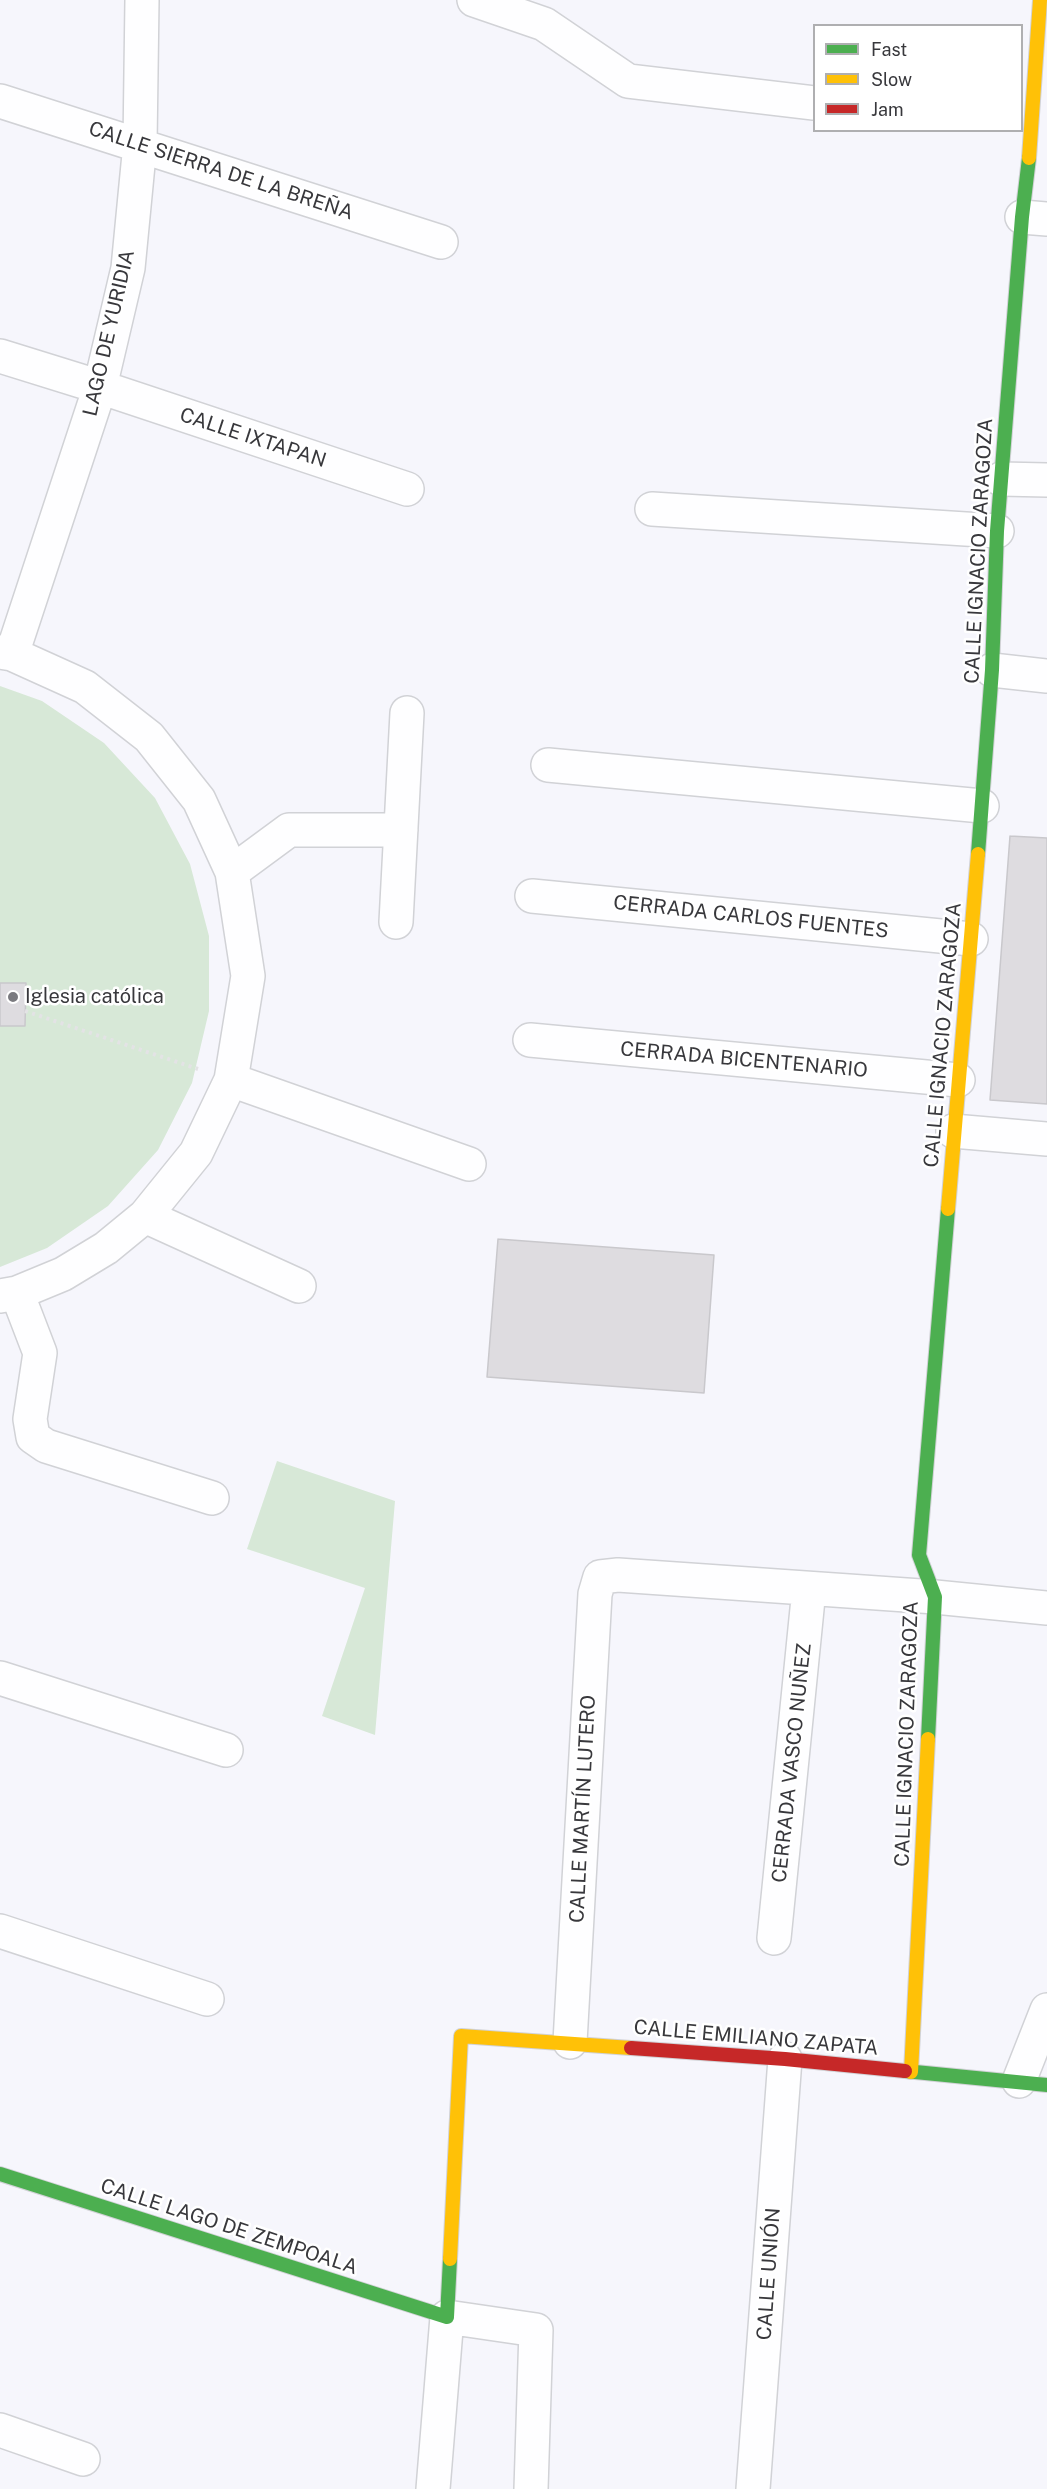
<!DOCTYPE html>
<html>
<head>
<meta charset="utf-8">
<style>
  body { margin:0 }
  #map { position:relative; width:1047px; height:2489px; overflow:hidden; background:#f6f6fc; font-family:"Public Sans",sans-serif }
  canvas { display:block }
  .legend { position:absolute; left:813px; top:24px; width:210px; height:108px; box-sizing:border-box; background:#fff; border:2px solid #afafb1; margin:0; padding:8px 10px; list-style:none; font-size:18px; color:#38383c }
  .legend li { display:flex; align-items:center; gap:12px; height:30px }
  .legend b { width:30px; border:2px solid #afafb1 }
</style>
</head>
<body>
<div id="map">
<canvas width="1047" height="2489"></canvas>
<ul class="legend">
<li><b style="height:8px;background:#4caf50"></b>Fast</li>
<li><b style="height:8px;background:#ffc107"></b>Slow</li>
<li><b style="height:8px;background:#c62828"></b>Jam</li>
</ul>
</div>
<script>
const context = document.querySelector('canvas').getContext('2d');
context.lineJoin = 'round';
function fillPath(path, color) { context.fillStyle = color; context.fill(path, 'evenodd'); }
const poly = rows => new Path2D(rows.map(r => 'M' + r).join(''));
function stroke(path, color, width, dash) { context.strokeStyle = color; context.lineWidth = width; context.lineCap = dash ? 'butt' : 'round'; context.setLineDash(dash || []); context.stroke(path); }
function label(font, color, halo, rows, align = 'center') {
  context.font = font + ' "Public Sans",sans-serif'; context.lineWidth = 5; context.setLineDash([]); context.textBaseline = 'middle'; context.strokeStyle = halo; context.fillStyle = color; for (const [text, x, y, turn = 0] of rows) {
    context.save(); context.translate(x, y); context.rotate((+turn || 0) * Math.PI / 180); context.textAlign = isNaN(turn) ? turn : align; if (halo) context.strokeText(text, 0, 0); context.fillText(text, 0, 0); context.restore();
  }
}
fillPath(poly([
  [0,686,42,701,104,743,155,798,190,864,209,936,209,1011,192,1083,158,1150,108,1206,47,1248,0,1267],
  [277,1461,395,1501,375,1735,322,1716,365,1588,247,1549]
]), '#d7e8d7');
const building = poly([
  [1010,836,1047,838,1047,1104,990,1100,1010,836],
  [0,983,26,983,25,1026,0,1026,0,983],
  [498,1239,714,1255,704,1393,487,1377,498,1239]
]);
fillPath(building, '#dedce0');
stroke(building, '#c9c8cc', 1.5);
const street = poly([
  [474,0,544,24,628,81,814,103],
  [0,101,441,242],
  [1022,217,1047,219],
  [0,356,100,387,407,489],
  [1001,479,1047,480],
  [652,509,997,531],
  [0,652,12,654,85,687,149,737,199,800,232,872,248,976,231,1080,196,1153,145,1216,106,1248,63,1274,17,1293,0,1296],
  [12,654,100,387,128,268,140,144,142,0],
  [992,670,1047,676],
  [548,765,982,806],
  [232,872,289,830,401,830],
  [532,896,971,939],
  [396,922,407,713],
  [530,1040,958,1080],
  [231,1080,469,1164],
  [953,1131,1047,1139],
  [145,1216,299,1286],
  [17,1293,40,1353,30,1419,33,1437,46,1446,212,1498],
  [0,1678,226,1750],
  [0,1931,207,1999],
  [774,1938,809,1589],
  [570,2042,595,1594,600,1577,618,1575,935,1597,1047,1608],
  [1019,2081,1047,2010],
  [0,2430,83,2459],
  [433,2489,447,2317,536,2330,531,2489],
  [753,2489,785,2059]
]);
const fast = poly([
  [978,854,992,670,997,531,1022,217,1029,158],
  [928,1739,935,1597,919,1555,948,1209],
  [905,2071,1047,2085],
  [0,2174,447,2317,450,2259]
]);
const slow = poly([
  [1029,158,1040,0],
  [948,1209,978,854],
  [911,2072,928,1739],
  [450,2259,461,2036,631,2048]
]);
const jam = poly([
  [631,2048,785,2059,905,2071]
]);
stroke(street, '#d1d2d6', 36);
stroke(fast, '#d1d2d6', 16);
stroke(slow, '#d1d2d6', 16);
stroke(jam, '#d1d2d6', 16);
stroke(poly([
  [25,1011,198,1069]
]), '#e3e3e5', 4, [3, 4.5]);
stroke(street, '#fefeff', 33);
stroke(fast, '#4caf50', 14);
stroke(slow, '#ffc107', 14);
stroke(jam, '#c62828', 14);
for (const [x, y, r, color] of [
  [13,997,6,"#7a7a7f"]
]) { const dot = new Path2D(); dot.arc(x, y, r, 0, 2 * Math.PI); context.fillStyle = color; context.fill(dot); stroke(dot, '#fff', 2); }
label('20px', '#38383c', '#fff', [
  ["CALLE SIERRA DE LA BREÑA",221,171,18],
  ["LAGO DE YURIDIA",109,333,-77],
  ["CALLE IXTAPAN",253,438,18],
  ["CALLE IGNACIO ZARAGOZA",979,551,-87],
  ["CERRADA CARLOS FUENTES",751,917,6],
  ["CALLE IGNACIO ZARAGOZA",943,1035,-85],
  ["CERRADA BICENTENARIO",744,1060,5],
  ["CALLE IGNACIO ZARAGOZA",907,1734,-88],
  ["CERRADA VASCO NUÑEZ",792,1763,-84],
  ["CALLE MARTÍN LUTERO",583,1809,-87],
  ["CALLE EMILIANO ZAPATA",756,2038,5],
  ["CALLE LAGO DE ZEMPOALA",229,2227,18],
  ["CALLE UNIÓN",769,2274,-86]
]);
label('20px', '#38383c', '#fff', [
  ["Iglesia católica",25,997]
], 'left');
</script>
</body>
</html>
